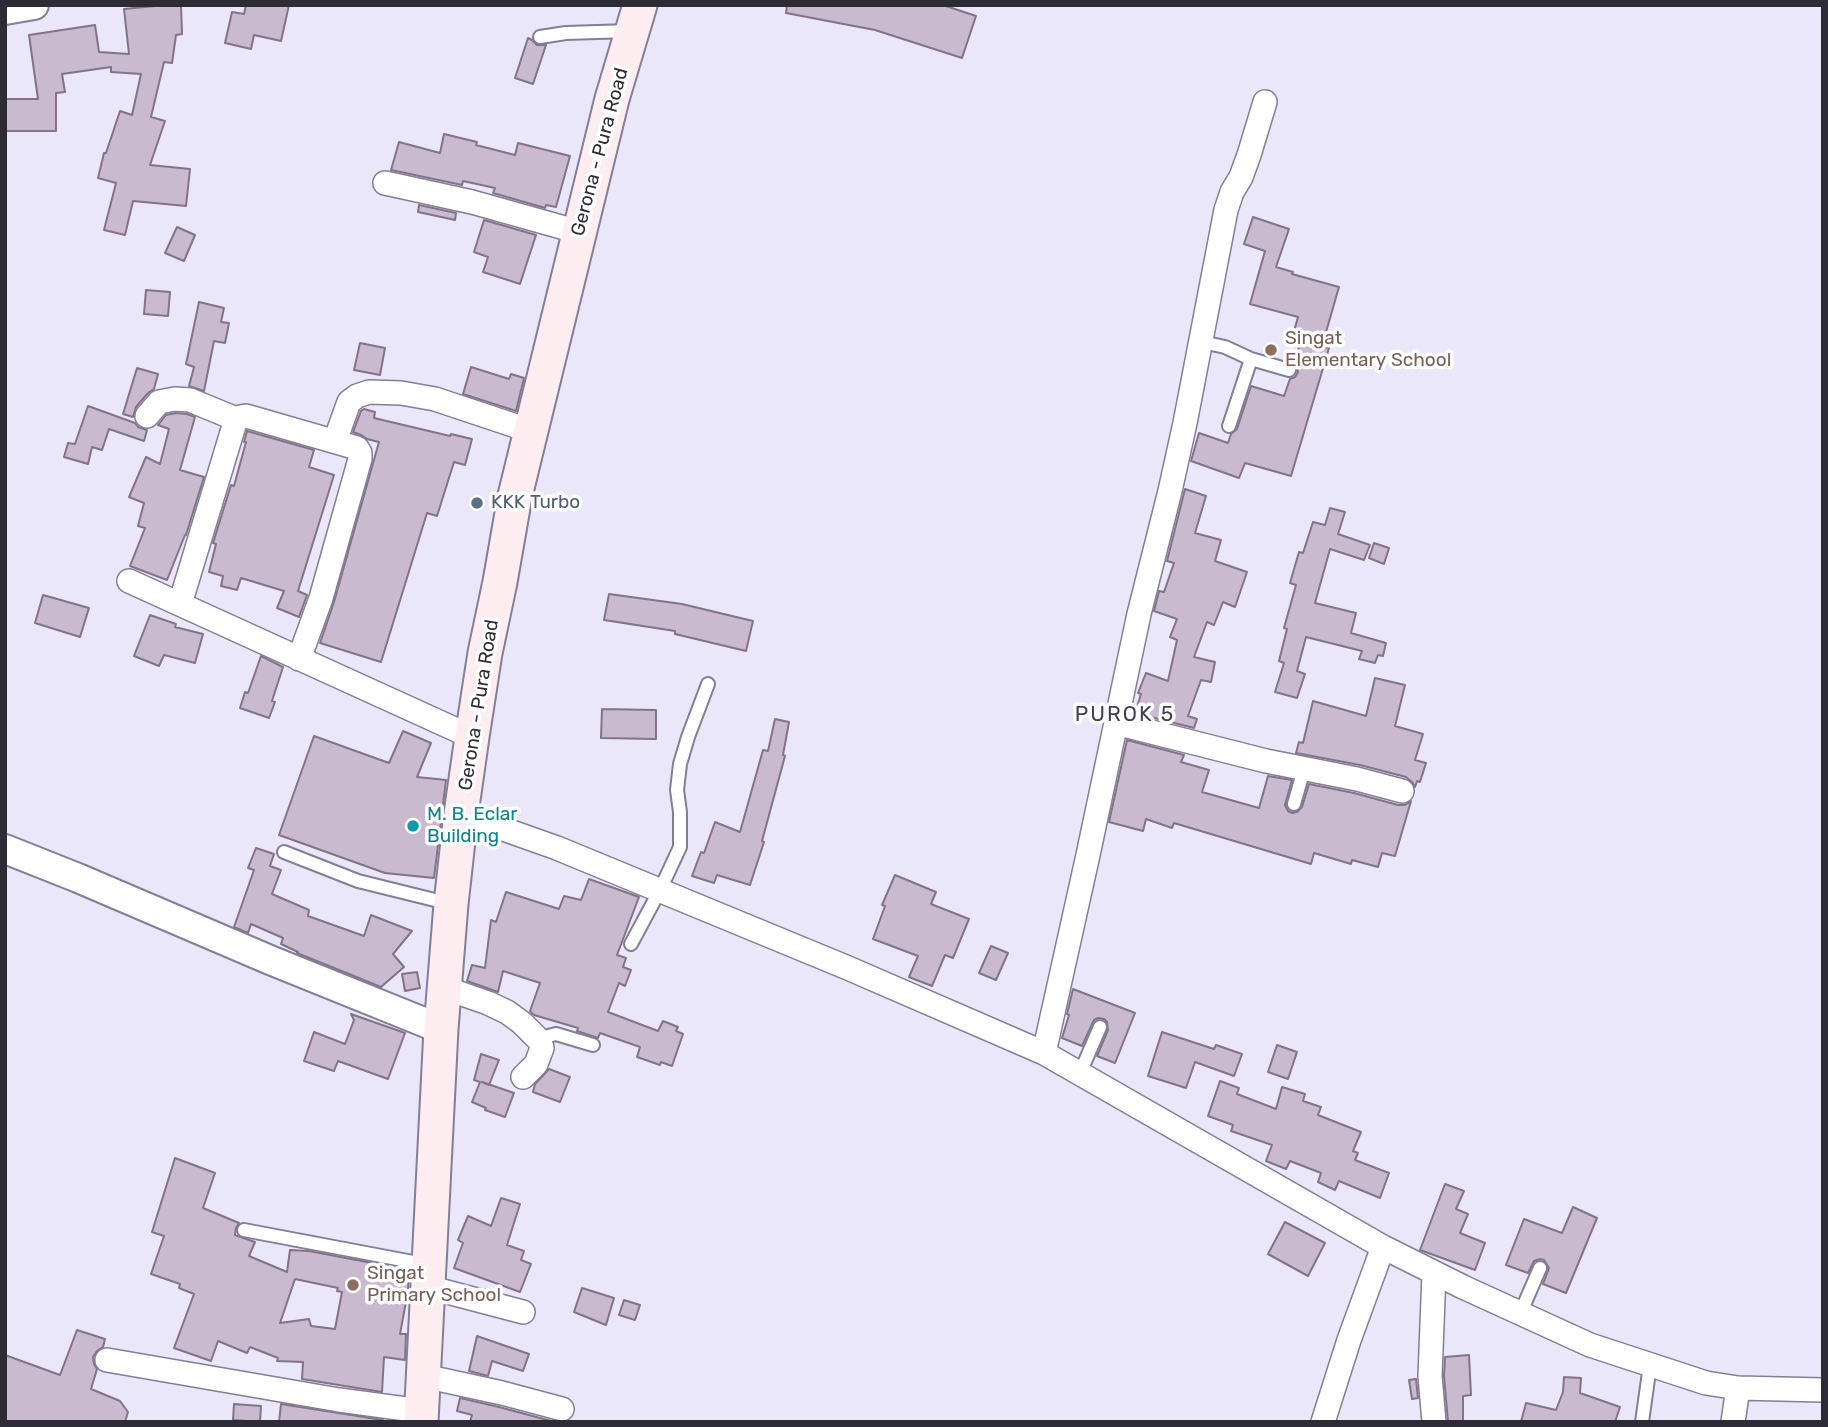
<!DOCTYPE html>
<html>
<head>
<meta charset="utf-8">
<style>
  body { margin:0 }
  #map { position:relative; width:1828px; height:1427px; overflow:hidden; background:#eae7fb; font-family:Rubik,sans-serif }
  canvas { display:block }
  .frame { position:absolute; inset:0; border:7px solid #2d2b35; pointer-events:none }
</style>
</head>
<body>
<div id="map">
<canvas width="1828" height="1427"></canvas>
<div class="frame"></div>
</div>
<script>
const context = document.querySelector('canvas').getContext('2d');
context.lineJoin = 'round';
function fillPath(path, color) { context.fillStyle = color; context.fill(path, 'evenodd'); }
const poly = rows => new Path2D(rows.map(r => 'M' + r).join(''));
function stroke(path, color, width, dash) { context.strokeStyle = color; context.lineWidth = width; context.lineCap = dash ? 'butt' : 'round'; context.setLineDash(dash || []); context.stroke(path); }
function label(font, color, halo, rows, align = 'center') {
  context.font = font + ' Rubik,sans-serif'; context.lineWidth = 7; context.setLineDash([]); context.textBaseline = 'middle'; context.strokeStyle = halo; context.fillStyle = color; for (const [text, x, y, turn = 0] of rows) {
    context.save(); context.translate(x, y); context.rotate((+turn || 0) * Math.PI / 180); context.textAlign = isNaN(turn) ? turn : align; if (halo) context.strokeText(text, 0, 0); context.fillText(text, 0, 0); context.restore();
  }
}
const building = poly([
  [181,5,182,34,176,35,172,63,164,62,151,117,165,121,150,165,190,169,186,206,133,201,125,235,104,230,116,183,98,178,104,153,106,153,120,111,132,115,141,74,111,72,111,67,62,74,65,92,56,93,56,131,5,131,6,99,38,99,29,35,95,25,99,52,129,54,124,9,155,6,181,5],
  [246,5,289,5,281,41,254,35,251,49,225,43,232,12,244,14,246,5],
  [787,5,943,5,976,16,962,58,875,30,786,13,787,5],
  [528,38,532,40,537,45,546,45,533,84,515,78,528,38],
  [444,134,477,142,476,145,515,155,518,143,570,156,556,207,546,205,545,208,493,193,495,188,463,181,462,185,391,170,399,142,440,153,444,134],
  [419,205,456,213,455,220,418,212,419,205],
  [1253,217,1289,229,1276,267,1293,272,1292,274,1339,287,1322,346,1329,348,1291,476,1245,463,1239,478,1191,461,1199,433,1228,443,1231,434,1237,429,1251,386,1284,396,1290,379,1295,377,1298,372,1297,367,1294,363,1302,338,1293,335,1298,317,1250,304,1265,251,1244,244,1253,217],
  [484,220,536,235,520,284,483,272,488,257,474,252,484,220],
  [177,227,195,235,184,261,165,253,177,227],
  [146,290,170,292,168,316,144,314,146,290],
  [199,302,224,308,221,322,229,323,225,343,214,341,204,391,189,386,194,367,186,364,199,302],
  [360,343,385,348,380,375,354,370,360,343],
  [471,367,509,379,511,374,524,378,516,411,463,394,471,367],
  [137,368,158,374,154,389,148,393,136,407,133,417,123,414,137,368],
  [88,406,135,423,138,427,147,430,144,441,109,429,102,450,92,447,88,464,64,457,68,443,75,444,88,406],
  [364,409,375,412,374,418,450,436,451,434,472,439,465,465,454,462,437,516,427,513,381,662,320,643,334,602,379,442,367,439,361,435,353,432,361,411,364,409],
  [176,413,187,414,195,417,180,470,204,477,186,535,185,535,167,580,130,566,145,528,138,526,144,503,129,497,146,457,160,464,169,429,158,425,166,415,176,413],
  [247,431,314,450,309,467,334,475,298,591,307,595,299,617,277,608,284,591,241,578,237,590,221,586,223,576,209,572,216,544,213,543,231,485,234,486,246,442,244,442,247,431],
  [1185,489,1206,496,1195,533,1221,540,1215,561,1247,572,1235,607,1223,602,1214,625,1207,622,1194,657,1215,662,1211,682,1201,680,1188,716,1197,719,1194,728,1135,713,1141,694,1138,693,1146,673,1168,681,1177,640,1170,637,1177,619,1154,611,1159,591,1164,592,1174,563,1167,561,1185,489],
  [1330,508,1345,512,1338,534,1370,545,1364,560,1330,549,1315,603,1356,613,1351,633,1386,643,1383,656,1378,655,1375,663,1359,659,1362,651,1306,637,1297,671,1305,674,1297,698,1275,692,1284,663,1279,661,1287,629,1284,628,1296,585,1290,583,1299,552,1303,553,1313,522,1325,525,1330,508],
  [1374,543,1389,548,1384,564,1369,558,1374,543],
  [609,594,682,604,753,621,746,651,675,634,675,631,604,620,609,594],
  [43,595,89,608,80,637,35,623,43,595],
  [150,615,176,624,175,627,203,634,195,663,164,655,159,666,134,656,150,615],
  [261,656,283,667,272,701,275,702,269,718,240,708,245,692,248,693,261,656],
  [1375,678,1405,685,1395,726,1423,734,1415,760,1426,763,1420,782,1417,781,1415,787,1412,782,1406,777,1360,765,1296,753,1299,742,1303,743,1313,701,1366,716,1375,678],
  [602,709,656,710,656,739,601,738,602,709],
  [775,719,789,722,783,755,785,756,762,841,764,842,750,885,717,875,714,883,692,876,701,852,704,853,715,822,740,832,763,750,768,751,775,719],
  [403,731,431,743,417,777,446,780,434,878,385,873,279,835,314,736,389,763,403,731],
  [1127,740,1184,755,1181,762,1209,770,1202,792,1259,808,1268,776,1292,780,1285,805,1288,811,1292,813,1297,812,1302,807,1309,784,1354,793,1398,805,1405,805,1411,801,1395,856,1382,853,1378,867,1352,860,1351,864,1314,853,1311,864,1174,823,1172,828,1146,819,1143,831,1109,822,1127,740],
  [256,848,274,854,270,866,281,870,272,894,309,910,308,916,364,936,371,915,412,931,393,954,404,967,381,987,297,953,298,952,281,944,283,938,251,924,248,933,234,927,254,870,248,868,256,848],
  [895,875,936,892,931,904,969,919,953,958,945,955,932,986,909,977,918,956,873,939,885,906,882,905,895,875],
  [589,879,639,897,617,955,626,958,623,967,631,970,625,986,619,983,608,1012,658,1031,663,1021,678,1027,676,1031,683,1034,672,1066,661,1062,660,1065,637,1057,640,1047,600,1033,598,1038,577,1031,578,1028,534,1015,530,1011,540,983,503,971,498,992,467,981,472,965,485,968,491,920,496,922,506,892,559,909,564,896,581,900,589,879],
  [991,946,1008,953,996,980,979,973,991,946],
  [417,972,420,988,405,991,402,974,417,972],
  [1073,989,1135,1013,1115,1063,1097,1056,1108,1030,1107,1022,1104,1019,1098,1018,1094,1020,1082,1046,1062,1038,1069,1015,1067,1014,1073,989],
  [351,1014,405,1033,388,1079,338,1061,334,1071,304,1061,314,1032,345,1044,354,1020,351,1014],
  [1162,1032,1214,1049,1216,1045,1242,1054,1234,1076,1195,1062,1186,1088,1148,1076,1162,1032],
  [1277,1045,1297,1052,1288,1079,1268,1072,1277,1045],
  [481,1054,499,1060,489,1085,482,1082,514,1093,505,1117,485,1110,486,1108,472,1102,480,1082,474,1080,481,1054],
  [549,1069,570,1077,560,1102,533,1092,535,1084,549,1069],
  [1220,1081,1239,1088,1237,1094,1276,1109,1282,1087,1305,1094,1303,1101,1321,1107,1318,1115,1361,1132,1353,1151,1358,1153,1355,1160,1389,1173,1380,1198,1339,1181,1335,1190,1318,1182,1321,1173,1290,1161,1286,1169,1266,1161,1272,1145,1231,1131,1233,1125,1208,1116,1220,1081],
  [175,1158,215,1173,203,1208,239,1223,236,1228,235,1235,255,1242,249,1256,287,1272,290,1250,309,1251,409,1270,408,1291,400,1334,406,1334,405,1360,384,1357,382,1392,302,1379,303,1362,277,1361,278,1358,250,1347,247,1353,218,1341,211,1361,174,1348,194,1294,179,1288,180,1284,151,1274,164,1236,152,1232,175,1158],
  [295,1279,338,1288,337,1291,342,1292,335,1329,311,1326,309,1319,280,1323,295,1279],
  [1445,1184,1464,1191,1456,1209,1468,1214,1460,1233,1485,1243,1475,1270,1420,1250,1445,1184],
  [501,1198,520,1204,507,1245,524,1251,521,1260,531,1264,520,1292,454,1268,463,1243,458,1240,468,1216,491,1226,501,1198],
  [1573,1207,1597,1218,1566,1293,1543,1284,1549,1268,1544,1260,1540,1259,1534,1261,1528,1273,1506,1265,1524,1219,1562,1233,1573,1207],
  [1285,1222,1325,1243,1308,1276,1268,1254,1285,1222],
  [582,1288,614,1298,606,1325,574,1312,582,1288],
  [624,1300,640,1305,635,1320,619,1315,624,1300],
  [77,1330,105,1339,103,1347,97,1351,93,1357,94,1364,97,1369,91,1389,120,1401,128,1412,125,1422,5,1422,5,1355,60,1375,77,1330],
  [477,1336,529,1354,523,1371,492,1361,488,1376,469,1371,477,1336],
  [1469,1355,1471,1395,1463,1396,1463,1422,1448,1422,1444,1376,1445,1357,1469,1355],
  [1564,1377,1581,1378,1580,1393,1620,1407,1615,1422,1521,1422,1526,1403,1556,1410,1563,1392,1564,1377],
  [1416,1379,1418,1398,1412,1399,1409,1380,1416,1379],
  [460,1398,499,1407,555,1422,470,1422,472,1415,457,1411,460,1398],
  [234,1404,261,1406,260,1422,233,1420,234,1404],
  [281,1404,383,1420,383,1422,279,1422,281,1404]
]);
fillPath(building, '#cabacf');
stroke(building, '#827386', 2);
const service = poly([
  [540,37,566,33,629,31],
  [1202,342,1225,347,1251,359,1289,370],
  [1229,426,1251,359],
  [1294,804,1304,769],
  [284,852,358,881,451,904],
  [631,944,660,890,680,847,680,812,677,790,680,764,688,737,708,684],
  [540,1041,548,1036,556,1034,593,1045],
  [1080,1073,1100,1027],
  [244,1230,429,1265],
  [1520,1314,1540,1268],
  [1642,1422,1650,1365]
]);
const minor = poly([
  [385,183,472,202,579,232],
  [147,416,159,402,175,399,190,400,236,419],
  [335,441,349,402,357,396,369,392,401,393,435,399,531,431],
  [129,581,472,737],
  [180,604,236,419,240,417,246,416,357,448,360,453,360,459,321,598,299,659],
  [1116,723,1266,761,1357,779,1402,791],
  [461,814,557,848,848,968,1044,1053,1383,1247,1463,1287,1590,1345,1706,1383,1738,1388,1823,1390],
  [445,988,488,1003,507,1012,522,1023,540,1041,542,1048,536,1064,523,1077],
  [1044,1053,1088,855,1139,614,1170,491,1185,423,1226,210,1232,192,1241,177,1249,155,1265,102],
  [1434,1273,1430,1376,1434,1422],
  [428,1287,523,1312],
  [107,1360,339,1400,421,1411],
  [424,1376,502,1393,562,1409],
  [1323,1422,1349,1340,1383,1247],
  [1733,1422,1738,1388]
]);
const tertiary = poly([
  [5,10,34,5],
  [5,849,78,878,270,960,441,1029]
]);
const secondary = poly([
  [421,1422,441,1029,451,904,461,814,472,737,485,653,500,582,515,496,612,99,640,5]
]);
stroke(service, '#827f96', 16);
stroke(minor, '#827f96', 26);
stroke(tertiary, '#827f96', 32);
stroke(secondary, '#827f96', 37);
stroke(service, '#fff', 12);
stroke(minor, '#fff', 23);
stroke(tertiary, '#fff', 28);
stroke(secondary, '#fdecf0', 33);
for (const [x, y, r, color] of [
  [1271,350,7,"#8d6e63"],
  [477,503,7,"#5c6f8a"],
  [413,826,7,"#0f9aa8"],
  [353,1285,7,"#8d6e63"]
]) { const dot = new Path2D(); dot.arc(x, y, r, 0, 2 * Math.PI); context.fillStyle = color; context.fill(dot); stroke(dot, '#fff', 2.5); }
label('19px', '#2d2b35', '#fff', [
  ["Gerona - Pura Road",600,152,-75],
  ["Gerona - Pura Road",479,705,-81]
]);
label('19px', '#785e54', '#fff', [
  ["Singat",1285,339],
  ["Elementary School",1285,361],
  ["Singat",367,1274],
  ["Primary School",367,1296]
], 'left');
label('19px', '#4e5e75', '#fff', [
  ["KKK Turbo",491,503]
], 'left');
label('19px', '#0d838f', '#fff', [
  ["M. B. Eclar",427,815],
  ["Building",427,837]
], 'left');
context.letterSpacing = '2px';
label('21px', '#444054', '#fff', [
  ["PUROK 5",1125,715]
]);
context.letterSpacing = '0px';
</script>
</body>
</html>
